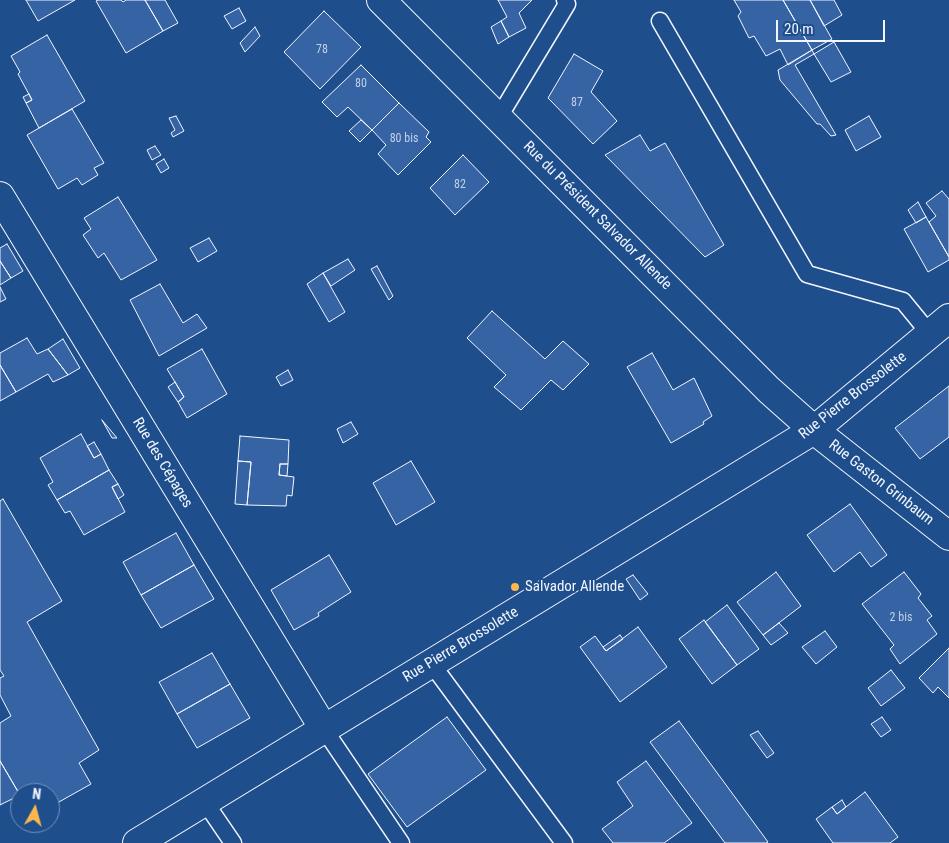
<!DOCTYPE html>
<html>
<head>
<meta charset="utf-8">
<style>
  body { margin:0 }
  #map { position:relative; width:949px; height:843px; overflow:hidden; background:#1f4e8c; font-family:"Roboto Condensed",sans-serif }
  canvas { display:block }
  .north { position:absolute; left:10px; top:783px; width:50px; height:50px; box-sizing:border-box; background:#1f4e8c; border:1px solid #7391ba; border-radius:50%; rotate:7deg; font-size:14px; font-weight:700; line-height:20px; text-align:center; color:#f2f6ff }
  .north::after { content:''; display:block; margin:auto; width:18px; height:22px; background:#ffb74d; clip-path:polygon(50% 0,100% 100%,50% 72%,0 100%) }
  .scale { position:absolute; left:776px; top:20px; width:109px; height:22px; box-sizing:border-box; border:2px solid #f2f6ff; border-top:0; padding-left:6px; font-size:15px; line-height:18px; white-space:nowrap; color:#f2f6ff; -webkit-text-stroke:4px #1f4e8c; paint-order:stroke }
</style>
</head>
<body>
<div id="map">
<canvas width="949" height="843"></canvas>
<div class="north">N</div>
<div class="scale">20 m</div>
</div>
<script>
const context = document.querySelector('canvas').getContext('2d');
context.lineJoin = 'round';
function fillPath(path, color) { context.fillStyle = color; context.fill(path, 'evenodd'); }
const poly = rows => new Path2D(rows.map(r => 'M' + r).join(''));
function stroke(path, color, width, dash) { context.strokeStyle = color; context.lineWidth = width; context.lineCap = dash ? 'butt' : 'round'; context.setLineDash(dash || []); context.stroke(path); }
function label(font, color, halo, rows, align = 'center') {
  context.font = font + ' "Roboto Condensed",sans-serif'; context.lineWidth = 4; context.setLineDash([]); context.textBaseline = 'middle'; context.strokeStyle = halo; context.fillStyle = color; for (const [text, x, y, turn = 0] of rows) {
    context.save(); context.translate(x, y); context.rotate((+turn || 0) * Math.PI / 180); context.textAlign = isNaN(turn) ? turn : align; if (halo) context.strokeText(text, 0, 0); context.fillText(text, 0, 0); context.restore();
  }
}
const building = poly([
  [26,0,75,0,38,21,26,0],
  [98,0,121,0,123,2,126,0,145,0,163,31,126,53,96,1,98,0],
  [145,0,165,0,178,23,163,31,145,0],
  [498,0,532,0,519,13,526,28,509,37,501,21,507,17,498,0],
  [734,0,783,0,812,50,788,65,780,49,766,56,754,36,749,38,738,16,741,12,734,0],
  [783,0,810,0,832,39,812,50,783,0],
  [810,0,834,0,842,15,824,26,810,0],
  [239,8,246,21,232,29,224,16,239,8],
  [324,11,361,47,320,89,284,52,324,11],
  [501,21,509,37,498,44,491,27,501,21],
  [255,27,260,36,245,52,240,43,255,27],
  [47,35,85,101,39,128,26,103,32,100,18,74,20,72,11,56,47,35],
  [834,42,851,72,831,82,814,54,834,42],
  [812,50,814,54,795,65,836,135,831,136,820,124,817,124,780,80,778,70,812,50],
  [574,54,603,71,591,92,617,121,593,144,548,98,574,54],
  [361,65,399,103,372,130,348,107,337,117,322,102,361,65],
  [29,94,32,100,26,103,23,97,29,94],
  [399,103,429,132,426,137,431,142,398,175,378,154,386,145,372,130,399,103],
  [72,109,104,163,94,168,98,175,82,185,77,178,58,189,27,135,72,109],
  [176,116,184,131,173,137,171,133,175,130,169,118,176,116],
  [869,116,881,137,856,151,845,130,869,116],
  [361,120,372,130,360,142,349,131,361,120],
  [640,135,650,151,665,143,724,245,705,257,605,155,640,135],
  [155,146,161,155,152,160,147,150,155,146],
  [463,155,489,182,455,215,430,188,463,155],
  [164,159,169,168,161,173,156,164,164,159],
  [942,191,949,199,949,257,929,222,936,216,926,203,942,191],
  [118,197,157,260,121,280,104,253,98,258,83,235,91,229,84,218,118,197],
  [918,202,926,217,916,223,908,210,918,202],
  [926,217,949,257,949,260,928,272,904,229,926,217],
  [209,238,217,251,198,262,190,248,209,238],
  [7,244,23,271,11,278,0,261,0,248,7,244],
  [348,259,355,270,331,286,323,273,348,259],
  [0,261,11,278,0,285,0,261],
  [377,266,393,296,389,300,371,269,377,266],
  [323,273,345,312,329,322,307,284,323,273],
  [160,284,183,323,197,314,207,328,159,356,130,300,160,284],
  [0,287,6,299,0,302,0,287],
  [492,311,545,359,563,341,589,364,563,390,551,380,521,410,494,387,506,375,467,338,492,311],
  [27,338,37,354,48,349,68,375,53,382,48,374,16,392,0,365,0,353,27,338],
  [63,339,80,368,68,375,48,349,63,339],
  [202,349,227,394,187,418,178,402,184,397,167,369,202,349],
  [652,353,673,390,694,378,712,416,703,422,704,424,671,443,627,367,652,353],
  [0,365,16,392,0,401,0,365],
  [288,370,293,380,281,386,276,377,288,370],
  [175,382,184,397,178,402,168,387,175,382],
  [949,386,949,437,920,459,895,428,949,386],
  [102,420,117,438,112,438,102,420],
  [351,422,358,434,343,443,337,429,351,422],
  [81,434,94,458,101,454,109,470,57,500,48,485,53,482,40,458,81,434],
  [240,436,289,440,288,464,280,464,279,475,294,477,292,496,287,495,286,506,247,505,251,462,238,461,240,436],
  [94,442,101,454,94,458,87,446,94,442],
  [238,461,251,462,247,505,235,504,238,461],
  [411,461,435,502,396,525,373,483,411,461],
  [280,464,288,464,287,476,279,475,280,464],
  [109,470,118,484,112,487,125,512,84,535,70,511,65,513,57,500,109,470],
  [118,484,124,495,118,499,112,487,118,484],
  [3,499,62,601,27,622,99,750,79,763,91,784,50,807,50,793,20,793,20,795,0,761,0,723,11,716,0,695,0,678,4,676,0,670,0,501,3,499],
  [850,504,887,555,871,567,860,552,834,572,807,535,850,504],
  [176,533,194,565,141,595,123,562,176,533],
  [329,555,351,592,318,613,319,616,294,630,271,590,329,555],
  [194,565,214,599,161,628,141,595,194,565],
  [776,572,801,606,763,635,737,602,776,572],
  [904,572,921,594,918,598,932,616,927,620,937,634,900,664,890,649,894,645,862,604,904,572],
  [633,575,648,594,640,600,626,579,633,575],
  [727,605,759,649,737,665,705,622,727,605],
  [704,620,737,665,712,684,679,639,704,620],
  [779,623,788,633,771,645,763,635,779,623],
  [638,627,667,667,620,702,580,647,595,636,606,651,638,627],
  [825,631,837,647,816,664,802,647,825,631],
  [620,635,623,639,606,651,603,647,620,635],
  [949,648,949,698,938,687,933,693,919,678,949,648],
  [212,653,230,684,177,714,159,682,212,653],
  [891,670,905,688,881,706,868,688,891,670],
  [230,684,250,718,197,748,177,714,230,684],
  [447,717,486,770,407,827,368,774,447,717],
  [882,717,891,730,881,737,871,724,882,717],
  [679,721,768,842,766,843,725,843,650,742,679,721],
  [758,731,774,753,767,758,750,735,758,731],
  [0,761,20,795,0,805,0,761],
  [646,761,692,823,664,843,613,843,602,829,633,806,617,782,646,761],
  [865,792,898,837,890,843,833,843,816,819,832,807,837,814,865,792],
  [842,800,846,807,837,814,832,807,842,800]
]);
fillPath(building, '#3563a3');
stroke(building, '#f2f6ff', 1);
const lane = poly([
  [660,21,807,274,903,301,930,334],
  [499,117,567,4,565,0],
  [431,663,564,843],
  [324,729,401,843],
  [205,802,233,843]
]);
const street = poly([
  [381,0,769,390,814,430,949,536],
  [0,196,324,729]
]);
const secondary = poly([
  [137,843,814,430,949,318]
]);
stroke(lane, '#f2f6ff', 19);
stroke(street, '#f2f6ff', 30);
stroke(secondary, '#f2f6ff', 30);
stroke(lane, '#1f4e8c', 16);
stroke(street, '#1f4e8c', 28);
stroke(secondary, '#1f4e8c', 28);
for (const [x, y, r, color] of [
  [515,587,5,"#ffb74d"]
]) { const dot = new Path2D(); dot.arc(x, y, r, 0, 2 * Math.PI); context.fillStyle = color; context.fill(dot); stroke(dot, '#1f4e8c', 2); }
label('12px', '#c3d1e8', null, [
  ["78",322,50],
  ["80",361,84],
  ["87",577,103],
  ["80 bis",404,139],
  ["82",460,185],
  ["2 bis",901,618]
]);
label('15px', '#f2f6ff', '#1f4e8c', [
  ["Rue du Président Salvador Allende",597,216,45],
  ["Rue Pierre Brossolette",853,396,-38],
  ["Rue des Cépages",162,463,59],
  ["Rue Gaston Grinbaum",881,483,38],
  ["Rue Pierre Brossolette",461,645,-31]
]);
label('15px', '#f2f6ff', '#1f4e8c', [
  ["Salvador Allende",525,587]
], 'left');
</script>
</body>
</html>
